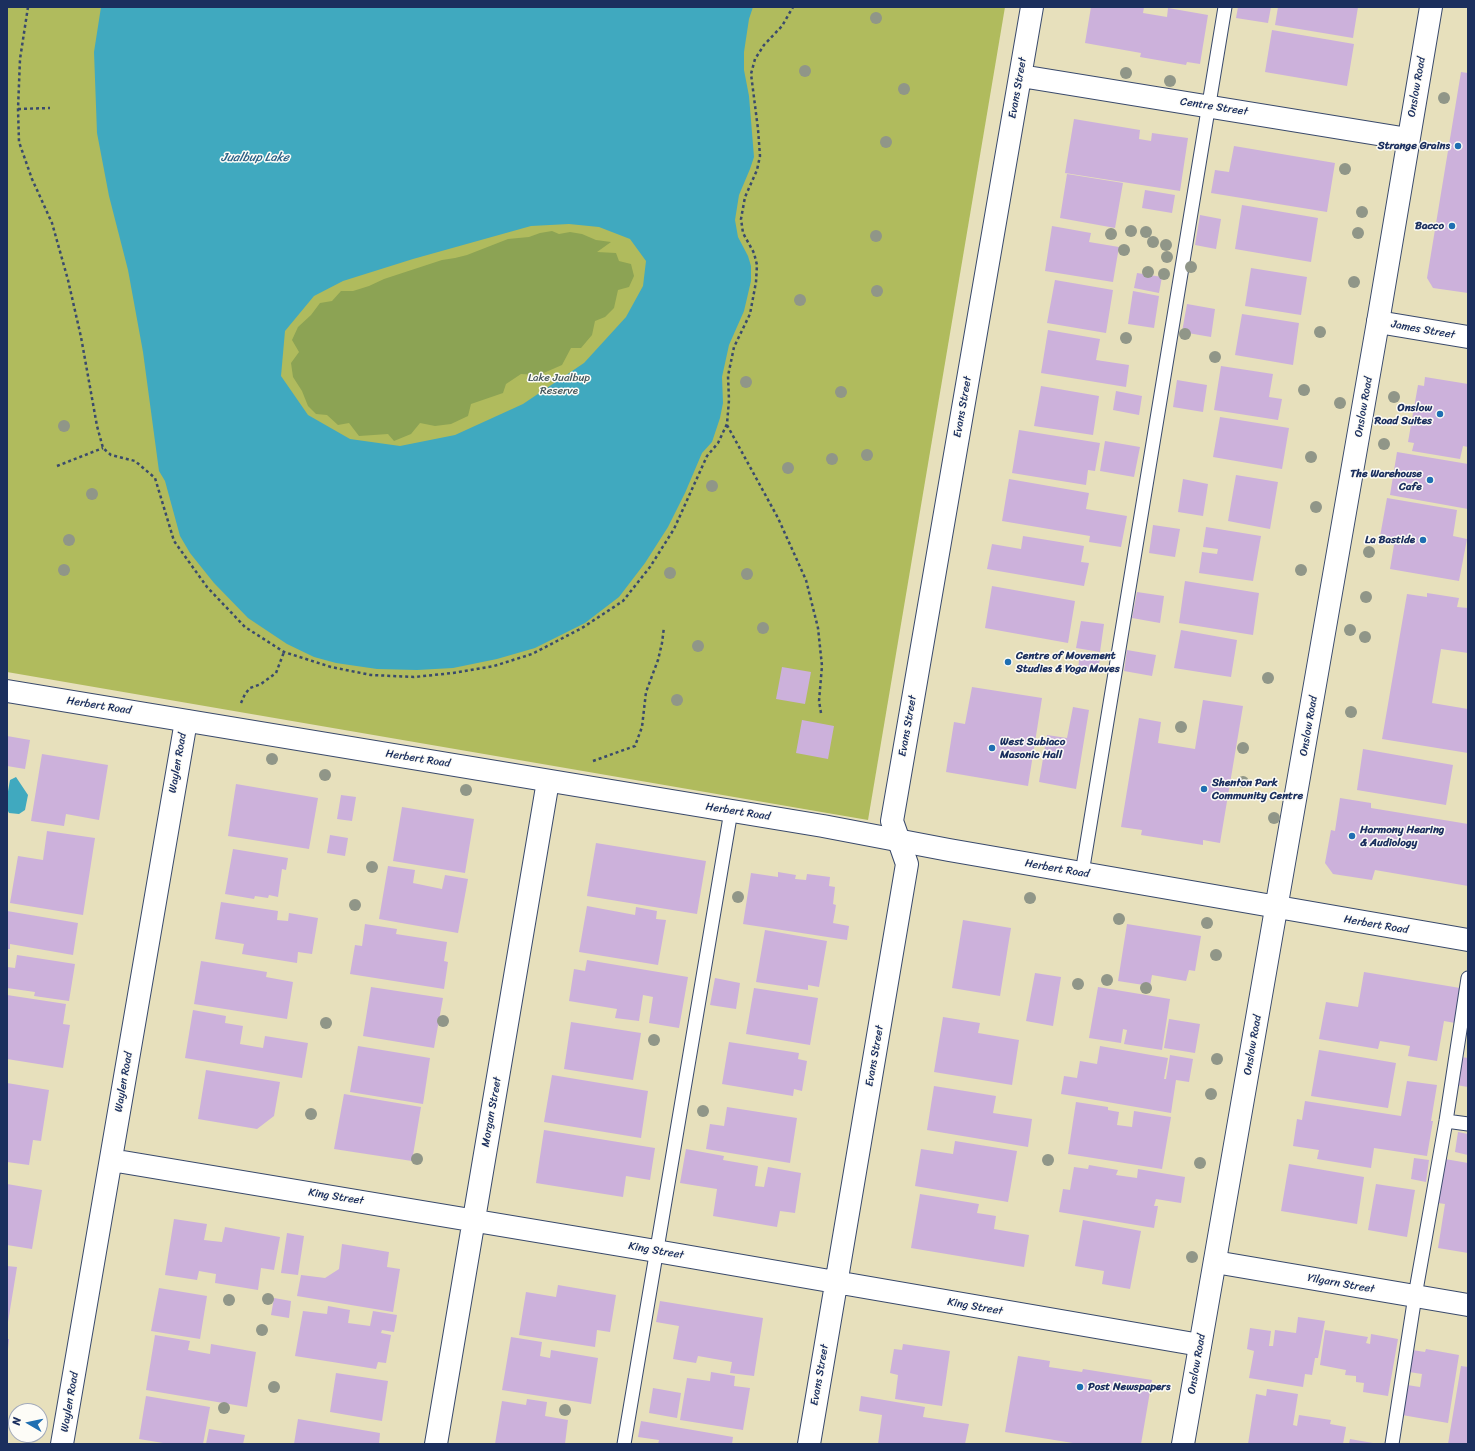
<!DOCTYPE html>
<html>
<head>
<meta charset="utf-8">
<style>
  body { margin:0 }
  #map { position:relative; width:1475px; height:1451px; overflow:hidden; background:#e7e0bc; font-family:Sriracha,sans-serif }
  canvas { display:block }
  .frame { position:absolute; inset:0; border:8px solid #1b2f5e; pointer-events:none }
  .north { position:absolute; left:8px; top:1403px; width:40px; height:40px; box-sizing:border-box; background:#fdfcf7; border:1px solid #a3aaba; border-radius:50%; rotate:279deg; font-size:11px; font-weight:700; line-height:16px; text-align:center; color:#1b2f5e }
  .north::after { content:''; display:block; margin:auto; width:14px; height:18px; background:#1f6fb2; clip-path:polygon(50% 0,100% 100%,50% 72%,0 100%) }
</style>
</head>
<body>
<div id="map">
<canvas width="1475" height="1451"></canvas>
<div class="frame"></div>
<div class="north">N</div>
</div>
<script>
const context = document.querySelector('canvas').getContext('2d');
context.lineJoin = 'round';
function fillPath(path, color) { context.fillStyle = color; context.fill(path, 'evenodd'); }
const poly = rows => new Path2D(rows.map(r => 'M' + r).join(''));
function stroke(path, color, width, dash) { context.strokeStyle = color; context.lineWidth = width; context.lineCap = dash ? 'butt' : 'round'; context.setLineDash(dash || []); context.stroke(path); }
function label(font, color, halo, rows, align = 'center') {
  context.font = font + ' Sriracha,sans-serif'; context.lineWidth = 3; context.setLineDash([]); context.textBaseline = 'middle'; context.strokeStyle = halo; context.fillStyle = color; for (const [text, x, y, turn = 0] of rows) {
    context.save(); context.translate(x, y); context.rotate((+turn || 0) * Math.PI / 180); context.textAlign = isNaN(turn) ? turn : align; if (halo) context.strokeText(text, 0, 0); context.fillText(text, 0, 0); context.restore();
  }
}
fillPath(poly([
  [7,7,1005,7,868,820,7,672]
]), '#b0bb5d');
fillPath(poly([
  [552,231,559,234,570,232,582,234,596,240,611,242,597,252,616,253,619,261,631,264,634,276,629,287,618,290,614,308,605,317,595,321,592,335,581,348,571,348,562,365,539,375,521,374,506,384,503,393,471,404,468,416,451,424,435,426,420,423,411,434,394,441,388,434,359,436,349,423,338,425,327,415,316,414,308,406,302,391,293,377,291,363,299,352,292,340,298,327,311,315,320,303,332,301,341,291,353,291,369,286,384,279,442,260,455,258,467,255,508,239,529,237,540,233]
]), '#8ca354');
fillPath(poly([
  [101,7,753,7,749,19,744,52,744,70,749,96,754,157,750,169,739,195,735,220,738,237,748,256,751,266,751,281,744,311,729,345,722,377,723,403,720,418,712,442,702,453,685,493,668,527,645,563,619,597,585,623,535,648,497,659,453,668,417,670,377,669,336,663,314,657,287,644,248,618,214,583,190,553,180,536,165,481,159,471,143,352,128,270,109,196,97,133,94,52],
  [569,224,599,227,630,239,646,261,643,286,626,317,584,363,523,404,455,435,400,446,350,439,308,415,281,376,285,331,314,296,343,281,413,259,531,226],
  [16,777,28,795,25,810,19,814,9,813,7,809,7,797,10,780]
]), '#40a9bf');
fillPath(poly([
  [1091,7,1144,7,1143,13,1167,17,1168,8,1208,15,1200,64,1187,62,1186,65,1140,57,1141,53,1085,43],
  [1238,7,1271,7,1268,23,1236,18],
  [1278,7,1358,7,1353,38,1275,25],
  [1272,30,1354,44,1347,86,1265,72],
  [1461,72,1468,73,1468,293,1433,288,1427,278],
  [1074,119,1140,130,1139,139,1151,141,1152,133,1188,138,1180,191,1065,173],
  [1234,146,1335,163,1327,212,1211,193,1215,170,1229,172],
  [1067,174,1123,183,1115,228,1060,218],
  [1145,190,1175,195,1172,213,1142,208],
  [1242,205,1318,218,1311,262,1235,249],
  [1200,215,1221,219,1216,249,1195,245],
  [1052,226,1091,233,1089,242,1119,247,1113,282,1045,271],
  [1251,268,1307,277,1301,315,1245,306],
  [1137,273,1162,277,1159,293,1134,288],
  [1055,280,1113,290,1106,333,1047,323],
  [1133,291,1159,296,1154,328,1128,324],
  [1187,304,1215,309,1211,337,1182,332],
  [1242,314,1299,323,1293,365,1235,355],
  [1048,330,1100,339,1096,360,1129,365,1126,387,1041,373],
  [1221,366,1273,374,1269,397,1282,399,1278,420,1214,410],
  [1425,377,1468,384,1468,447,1463,446,1460,459,1412,451,1414,443,1408,442,1418,385,1424,386],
  [1177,380,1207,385,1203,412,1173,407],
  [1041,386,1099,396,1093,435,1034,426],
  [1116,391,1142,396,1139,415,1113,410],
  [1220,417,1289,428,1282,469,1213,457],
  [1019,430,1100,443,1095,471,1088,470,1086,485,1012,473],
  [1105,441,1140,447,1134,477,1100,471],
  [1397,452,1468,464,1468,509,1390,495],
  [1236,475,1278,482,1270,529,1228,521],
  [1009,479,1089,493,1086,509,1127,516,1121,547,1089,542,1090,536,1002,521],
  [1183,479,1208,484,1203,516,1178,512],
  [1387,498,1457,510,1453,536,1467,539,1459,581,1390,569,1394,545,1379,542],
  [1153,525,1180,529,1175,557,1149,553],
  [1206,527,1261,536,1253,581,1199,573,1202,552,1217,554,1218,549,1203,547],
  [1023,536,1084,546,1081,562,1089,563,1084,586,987,569,992,544,1021,549],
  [1185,581,1259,593,1253,635,1179,623],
  [992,586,1075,601,1068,643,985,628],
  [1137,592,1164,596,1160,623,1132,618],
  [1427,593,1459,598,1457,607,1468,608,1468,653,1441,649,1432,703,1468,709,1468,753,1382,739,1407,594,1427,597],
  [1081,621,1104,624,1100,652,1076,648],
  [1181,630,1237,640,1231,677,1174,668],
  [1127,650,1156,655,1152,676,1124,671],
  [1080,653,1100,657,1098,672,1078,669],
  [782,667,811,672,805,704,776,699],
  [972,687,1042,698,1028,786,946,772,954,722,965,724],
  [1203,700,1243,706,1220,843,1203,840,1203,845,1141,835,1142,830,1121,827,1139,718,1161,722,1158,743,1195,749],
  [1073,707,1089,710,1076,789,1039,782,1047,735,1067,738],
  [802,720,834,726,828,759,796,753],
  [7,736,30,740,25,769,7,766],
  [1363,749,1453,765,1446,805,1357,790],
  [42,754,108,765,99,820,66,814,64,826,31,821],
  [236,784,318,798,309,849,228,836],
  [341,795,356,797,352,821,337,819],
  [1340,798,1371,803,1371,808,1468,824,1468,886,1375,870,1372,880,1333,874,1325,863,1331,830,1335,831],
  [402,807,474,819,465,873,393,861],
  [47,831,95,838,83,915,10,903,18,856,43,860],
  [330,835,348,838,345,856,327,853],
  [596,843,706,861,697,914,587,896],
  [233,849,288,858,286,870,282,869,278,897,269,895,268,898,255,896,254,899,225,894],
  [388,866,415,870,413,883,442,889,445,875,468,879,458,933,379,919],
  [778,872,796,875,795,879,806,880,807,874,830,877,829,886,835,887,833,904,836,905,833,923,849,926,847,940,743,924,751,873,778,877],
  [221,902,278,911,277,920,288,921,289,913,318,918,312,954,298,952,297,963,242,954,244,944,215,939],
  [587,906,635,915,636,907,657,911,656,919,666,920,658,965,579,952],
  [7,911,78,923,73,955,10,944,10,949,7,949],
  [963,920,1011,928,1000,996,952,988],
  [365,924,397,929,396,934,447,942,444,961,448,962,444,989,350,974,355,945,362,946],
  [1127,924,1201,936,1195,971,1189,970,1186,981,1152,975,1150,986,1118,981],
  [765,930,827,941,819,987,808,985,808,990,756,982],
  [17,955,75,964,69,1001,34,996,35,992,7,988,7,967,15,968],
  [587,960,688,977,679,1028,649,1023,653,997,643,995,639,1021,615,1018,617,1009,569,1001,574,969,585,971],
  [201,961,267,972,266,977,293,982,287,1019,194,1004],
  [1364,972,1460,988,1455,1023,1444,1021,1437,1061,1408,1056,1410,1046,1380,1041,1378,1049,1319,1039,1326,1002,1358,1007],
  [1035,973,1061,977,1053,1026,1026,1021],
  [715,978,740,983,736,1009,710,1005],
  [371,987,443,998,434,1048,363,1036],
  [1098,987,1170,999,1162,1050,1124,1044,1127,1030,1123,1029,1121,1043,1089,1038],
  [754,988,818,998,810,1045,746,1034],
  [7,995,66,1004,63,1024,70,1025,63,1068,7,1059],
  [193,1010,226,1016,225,1023,243,1026,240,1044,263,1048,265,1036,308,1043,302,1078,185,1058],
  [943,1017,980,1023,978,1033,1019,1040,1012,1085,934,1072],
  [1169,1019,1200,1024,1195,1053,1164,1048],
  [571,1022,641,1033,633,1080,564,1069],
  [729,1042,799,1053,798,1059,807,1061,802,1091,794,1089,793,1096,722,1084],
  [358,1046,430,1058,423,1104,350,1092],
  [1100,1046,1168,1058,1164,1079,1166,1079,1170,1055,1193,1059,1189,1082,1176,1080,1171,1113,1061,1094,1064,1076,1077,1078,1080,1061,1097,1064],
  [1319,1050,1396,1063,1388,1108,1311,1096],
  [1461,1057,1468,1058,1468,1087,1456,1085],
  [206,1070,280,1082,274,1116,257,1129,198,1119],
  [552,1075,648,1091,641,1138,544,1122],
  [1407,1081,1437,1085,1431,1121,1433,1121,1427,1156,1374,1148,1371,1168,1317,1159,1319,1150,1293,1146,1297,1119,1302,1120,1305,1101,1401,1116],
  [7,1083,49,1090,41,1141,33,1140,29,1165,7,1162],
  [934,1086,996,1096,993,1113,1032,1119,1028,1147,927,1130],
  [344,1094,421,1107,412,1161,334,1149],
  [1076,1102,1108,1107,1108,1110,1119,1112,1117,1125,1132,1127,1134,1111,1171,1117,1162,1169,1068,1154],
  [727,1107,797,1118,790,1163,706,1149,710,1124,724,1126],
  [544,1130,655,1148,650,1180,626,1176,623,1197,536,1183],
  [1458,1132,1468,1134,1468,1155,1455,1152],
  [955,1141,1017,1151,1008,1202,915,1186,921,1149,953,1154],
  [686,1149,724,1156,723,1160,758,1166,755,1186,764,1187,768,1167,801,1173,795,1213,780,1211,777,1227,713,1216,717,1189,680,1183],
  [1414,1158,1429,1160,1426,1182,1411,1179],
  [1445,1159,1468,1163,1468,1253,1438,1248,1445,1204,1438,1203],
  [1289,1164,1364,1177,1357,1224,1281,1211],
  [1089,1165,1118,1170,1116,1175,1137,1178,1138,1169,1185,1177,1181,1203,1156,1199,1154,1206,1158,1206,1154,1228,1059,1212,1063,1189,1070,1190,1074,1167,1088,1169],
  [7,1184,42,1190,32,1249,7,1245],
  [1376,1184,1415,1190,1407,1237,1368,1230],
  [920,1194,979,1204,977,1213,996,1216,994,1229,1029,1235,1024,1267,911,1248],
  [174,1219,207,1224,204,1240,222,1242,225,1227,280,1237,274,1270,261,1268,258,1290,215,1283,216,1274,199,1271,197,1280,165,1275],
  [1083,1220,1141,1231,1130,1289,1102,1284,1104,1271,1075,1266],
  [287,1233,304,1236,298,1275,281,1273],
  [342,1244,389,1252,387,1267,400,1269,393,1312,297,1296,301,1275,325,1278,339,1269],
  [7,1266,17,1267,8,1322,7,1322],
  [558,1285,616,1295,610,1332,597,1330,595,1347,519,1335,526,1292,556,1297],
  [159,1288,207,1296,200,1339,151,1331],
  [274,1298,291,1301,289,1318,271,1315],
  [660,1301,763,1318,754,1376,730,1373,732,1362,698,1356,696,1363,673,1359,679,1326,656,1322],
  [328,1306,350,1310,348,1323,370,1326,373,1311,397,1315,394,1332,382,1330,381,1333,391,1335,386,1363,378,1362,376,1369,295,1356,303,1311,327,1314],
  [1298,1317,1325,1321,1318,1358,1315,1358,1312,1375,1305,1374,1303,1387,1249,1378,1254,1351,1247,1349,1250,1328,1271,1331,1269,1346,1273,1346,1275,1330,1296,1333],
  [1325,1330,1368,1337,1366,1343,1370,1344,1371,1334,1398,1339,1388,1396,1363,1392,1364,1383,1356,1382,1356,1376,1345,1375,1346,1370,1320,1365],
  [155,1335,190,1341,188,1350,210,1354,211,1344,256,1352,247,1407,146,1390],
  [511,1337,542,1342,540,1356,550,1358,551,1350,598,1358,591,1404,502,1390],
  [7,1339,9,1339,8,1349,7,1349],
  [903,1344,950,1351,942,1406,895,1399,898,1375,890,1373,894,1349,902,1350],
  [1426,1349,1459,1355,1448,1423,1402,1415,1407,1385,1420,1387,1422,1374,1409,1372,1412,1350,1425,1352],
  [1018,1356,1050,1361,1049,1367,1082,1372,1083,1369,1152,1380,1141,1444,1079,1444,1005,1432],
  [1461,1366,1468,1367,1468,1444,1448,1444],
  [711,1372,735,1376,734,1386,750,1388,743,1430,680,1420,687,1378,710,1381],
  [336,1373,388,1381,382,1421,330,1412],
  [653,1388,681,1393,677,1418,649,1413],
  [1267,1389,1298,1394,1293,1425,1297,1426,1299,1415,1331,1420,1330,1424,1346,1427,1343,1444,1248,1444,1256,1394,1266,1396],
  [146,1396,210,1407,203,1444,169,1444,139,1439],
  [861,1396,925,1407,923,1417,969,1424,965,1444,878,1444,882,1415,859,1411],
  [527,1399,547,1402,545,1416,568,1420,565,1444,495,1444,502,1401,526,1405],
  [298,1419,380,1433,379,1444,294,1444],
  [641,1421,733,1437,732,1444,658,1444,659,1440,638,1437],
  [209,1429,245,1435,243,1444,206,1444],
  [1350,1439,1373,1443,1373,1444,1349,1444]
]), '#ccb1db');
const service = poly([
  [1082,873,1225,7],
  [1446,1121,1468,1124],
  [624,1444,731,811],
  [1392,1444,1415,1296,1446,1121,1468,978]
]);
const minor = poly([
  [1021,76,1408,139],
  [1378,322,1468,337],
  [111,1160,656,1251,1200,1345],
  [1215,1262,1468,1305],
  [62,1444,186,721],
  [436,1444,548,781],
  [809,1444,907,864,892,821,1032,7]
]);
const tertiary = poly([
  [7,691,823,826,949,850,1468,940],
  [1183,1444,1378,322,1431,7]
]);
stroke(service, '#3a4a6c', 15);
stroke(minor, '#3a4a6c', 24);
stroke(tertiary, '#3a4a6c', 24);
stroke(poly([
  [28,7,20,59,18,109,19,142,32,179,52,223,68,280,81,337,97,426,103,448,111,455,135,461,155,478,174,541,207,587,245,627,284,652,331,667,371,675,414,677,453,673,494,666,532,654,582,628,623,601,650,567,674,529,707,456,718,443,727,424,729,400,728,376,734,347,750,314,756,282,757,265,754,253,743,233,741,219,745,197,757,170,760,156,758,129,751,74,755,59,764,45,782,26,793,7],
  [18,109,50,108],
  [727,425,778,518,806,580,818,628,822,666,819,701,821,713],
  [57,466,103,448],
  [241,703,245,694,250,688,261,684,276,673,284,652],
  [593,761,635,746,642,727,646,692,658,660,662,643,664,627]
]), '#3a4a6c', 2.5, [3, 3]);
stroke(service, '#fff', 13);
stroke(minor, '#fff', 22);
stroke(tertiary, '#fff', 22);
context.fillStyle = '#909688';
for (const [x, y] of [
  [876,18],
  [805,71],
  [1126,73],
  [1170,81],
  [904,89],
  [1444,98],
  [886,142],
  [1345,169],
  [1362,212],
  [1131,231],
  [1146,232],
  [1358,233],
  [1111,234],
  [876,236],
  [1153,242],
  [1166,245],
  [1124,250],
  [1167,257],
  [1191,267],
  [1148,272],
  [1164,274],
  [1354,282],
  [877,291],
  [800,300],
  [1320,332],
  [1185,334],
  [1126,338],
  [1215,357],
  [746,382],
  [1304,390],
  [841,392],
  [1394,397],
  [1340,403],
  [64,426],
  [1384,444],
  [867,455],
  [1311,457],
  [832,459],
  [788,468],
  [712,486],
  [92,494],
  [1316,507],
  [69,540],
  [1369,552],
  [64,570],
  [1301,570],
  [670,573],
  [747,574],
  [1366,597],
  [763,628],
  [1350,630],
  [1365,637],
  [698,646],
  [1268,678],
  [677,700],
  [1351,712],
  [1181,727],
  [1243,748],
  [272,759],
  [325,775],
  [1243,782],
  [466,790],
  [1274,818],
  [372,867],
  [738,897],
  [1030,898],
  [355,905],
  [1119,919],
  [1207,923],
  [1216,955],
  [1107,980],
  [1078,984],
  [1146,988],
  [443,1021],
  [326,1023],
  [654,1040],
  [1217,1059],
  [1211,1094],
  [703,1111],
  [311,1114],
  [417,1159],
  [1048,1160],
  [1200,1163],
  [1192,1257],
  [268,1299],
  [229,1300],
  [262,1330],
  [274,1387],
  [224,1408],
  [565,1410]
]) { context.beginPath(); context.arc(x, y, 6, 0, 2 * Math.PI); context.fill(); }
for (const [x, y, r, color] of [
  [1458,146,4,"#1f6fb2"],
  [1452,226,4,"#1f6fb2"],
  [1440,414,4,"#1f6fb2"],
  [1430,480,4,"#1f6fb2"],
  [1423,540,4,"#1f6fb2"],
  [1008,662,4,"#1f6fb2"],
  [992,748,4,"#1f6fb2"],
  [1204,789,4,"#1f6fb2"],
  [1352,836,4,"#1f6fb2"],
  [1080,1387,4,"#1f6fb2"]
]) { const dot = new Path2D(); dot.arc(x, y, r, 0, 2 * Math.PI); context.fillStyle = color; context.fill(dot); stroke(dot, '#fdfcf7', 1.5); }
label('11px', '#1b2f5e', '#fdfcf7', [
  ["Onslow Road",1417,87,-80],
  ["Evans Street",1018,88,-80],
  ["Centre Street",1214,107,9],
  ["James Street",1423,330,10],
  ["Evans Street",963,407,-80],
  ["Onslow Road",1364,407,-80],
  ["Herbert Road",99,706,9],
  ["Evans Street",908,726,-80],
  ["Onslow Road",1309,726,-80],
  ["Herbert Road",418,759,9],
  ["Waylen Road",178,763,-80],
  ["Herbert Road",738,812,9],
  ["Herbert Road",1057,869,10],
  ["Herbert Road",1376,925,10],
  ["Onslow Road",1253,1045,-80],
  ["Evans Street",875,1056,-80],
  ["Waylen Road",124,1082,-80],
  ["Morgan Street",492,1112,-80],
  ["King Street",336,1197,9],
  ["King Street",656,1251,10],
  ["Yilgarn Street",1341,1284,10],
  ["King Street",975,1307,10],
  ["Onslow Road",1197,1364,-80],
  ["Evans Street",820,1375,-80],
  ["Waylen Road",70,1402,-80]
]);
label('bold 11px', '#1b2f5e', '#fdfcf7', [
  ["Strange Grains",1450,146],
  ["Bacco",1444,226],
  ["Onslow",1432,408],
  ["Road Suites",1432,421],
  ["The Warehouse",1422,474],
  ["Cafe",1422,487],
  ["La Bastide",1415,540],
  ["Centre of Movement",1016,656,"left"],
  ["Studies & Yoga Moves",1016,669,"left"],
  ["West Subiaco",1000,742,"left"],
  ["Masonic Hall",1000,755,"left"],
  ["Shenton Park",1212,783,"left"],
  ["Community Centre",1212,796,"left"],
  ["Harmony Hearing",1360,830,"left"],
  ["& Audiology",1360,843,"left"],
  ["Post Newspapers",1088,1387,"left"]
], 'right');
label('11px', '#48595e', '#fdfcf7', [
  ["Lake Jualbup",559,378],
  ["Reserve",559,391]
]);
label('italic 12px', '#2a6085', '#fdfcf7', [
  ["Jualbup Lake",255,158]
]);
</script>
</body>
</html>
